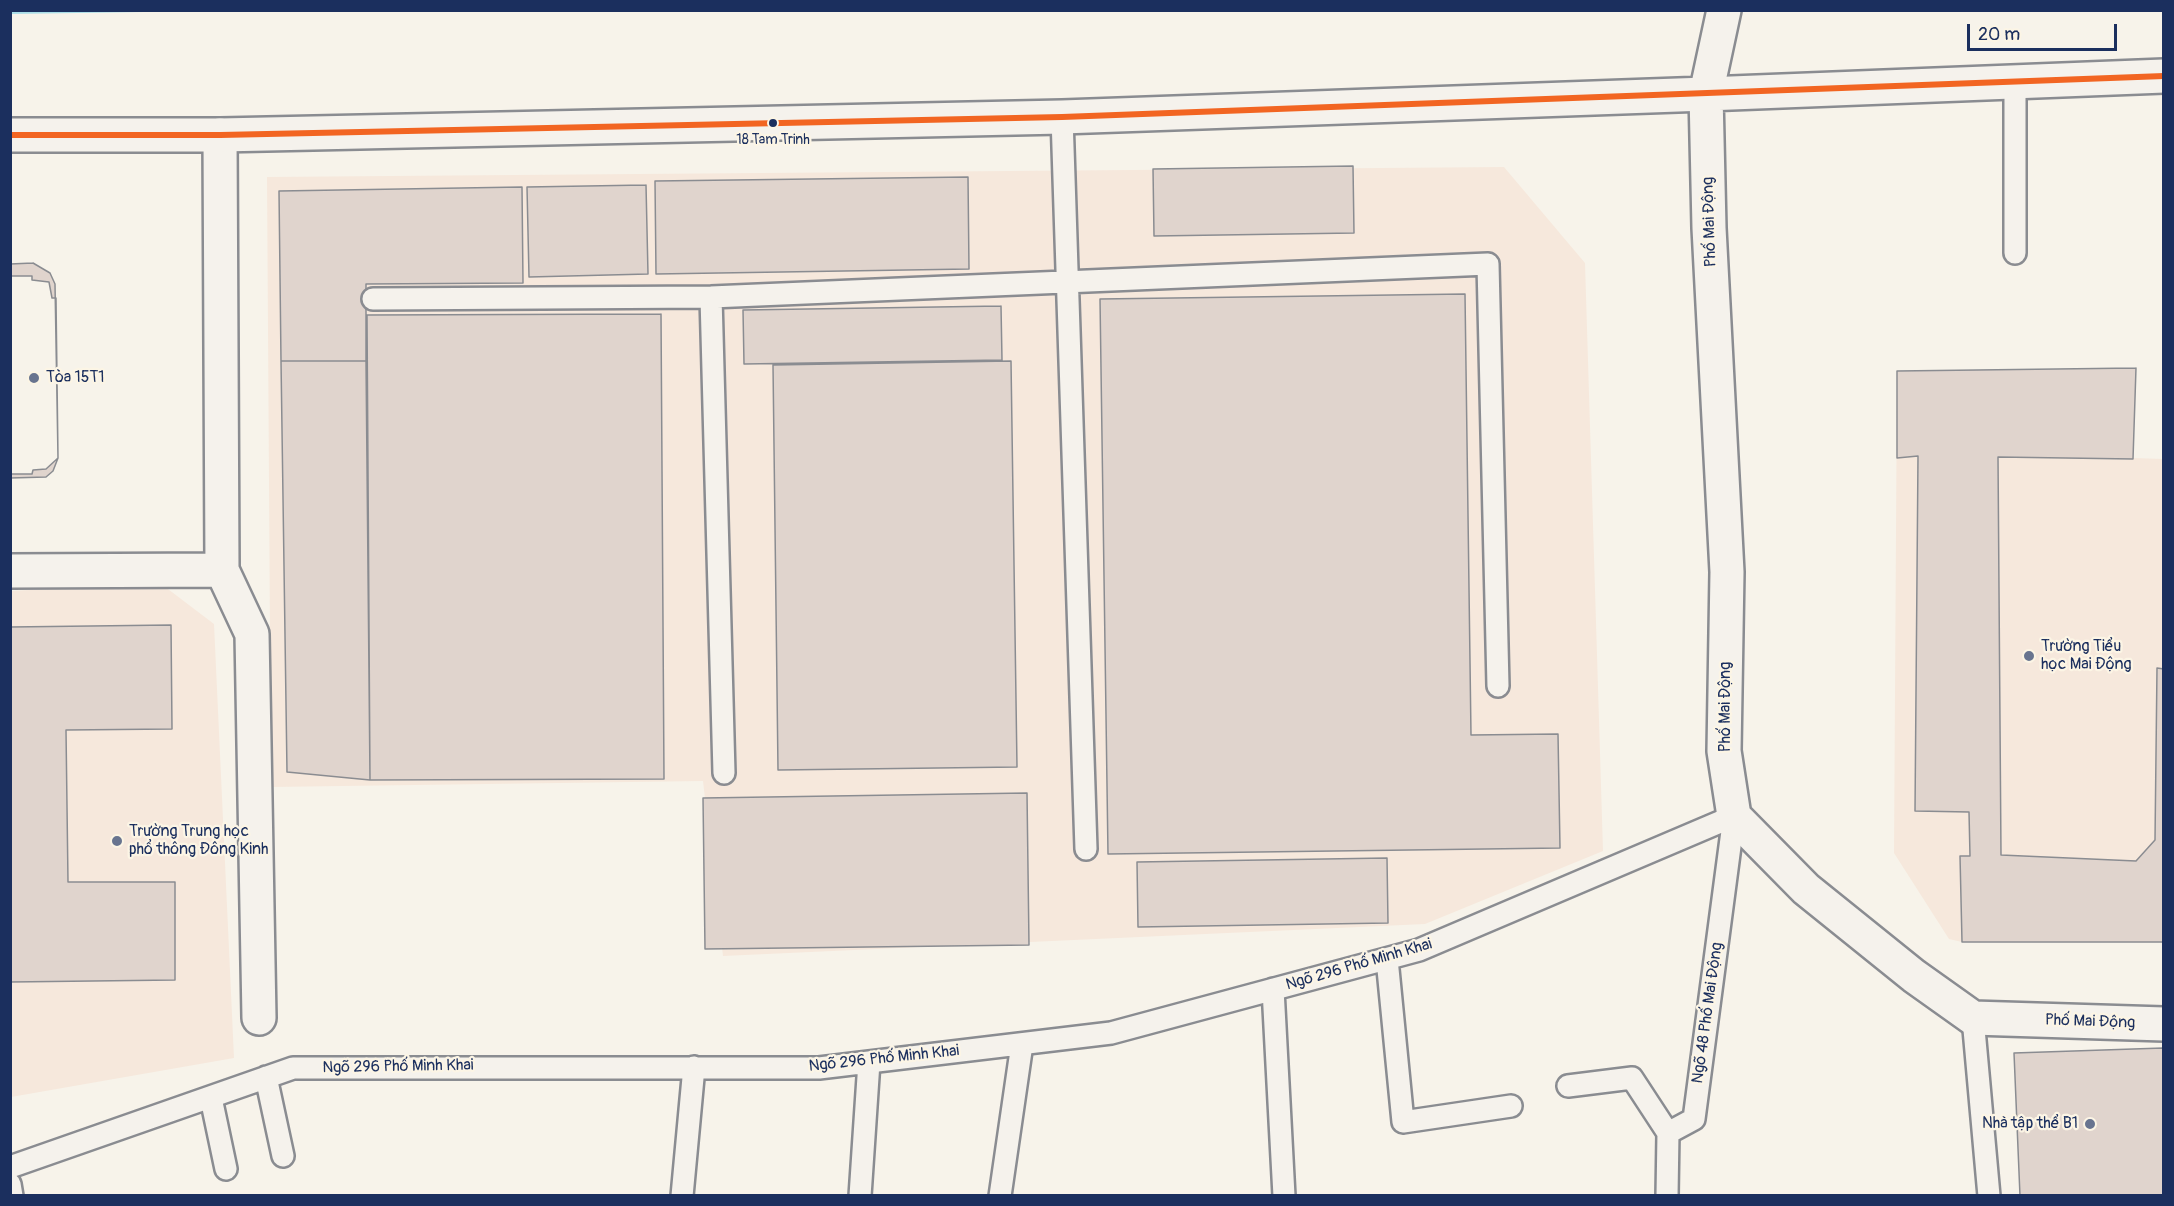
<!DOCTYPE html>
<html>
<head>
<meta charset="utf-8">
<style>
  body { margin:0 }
  #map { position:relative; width:2174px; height:1206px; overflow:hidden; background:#f7f3ea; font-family:Pangolin,sans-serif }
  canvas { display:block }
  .frame { position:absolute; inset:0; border:12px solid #1b2f5e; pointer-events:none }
  .scale { position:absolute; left:1967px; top:24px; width:150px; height:27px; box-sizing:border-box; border:3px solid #1b2f5e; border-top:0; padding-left:8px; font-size:18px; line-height:21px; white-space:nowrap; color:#1b2f5e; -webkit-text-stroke:4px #fcf5e5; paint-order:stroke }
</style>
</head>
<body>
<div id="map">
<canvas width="2174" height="1206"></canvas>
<div class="frame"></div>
<div class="scale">20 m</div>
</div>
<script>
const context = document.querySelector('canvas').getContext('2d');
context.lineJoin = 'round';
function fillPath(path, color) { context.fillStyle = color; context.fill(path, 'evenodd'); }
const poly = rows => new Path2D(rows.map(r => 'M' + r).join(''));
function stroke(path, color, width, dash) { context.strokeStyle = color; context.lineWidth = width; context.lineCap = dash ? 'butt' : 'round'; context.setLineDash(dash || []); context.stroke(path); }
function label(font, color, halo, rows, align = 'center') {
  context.font = font + ' Pangolin,sans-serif'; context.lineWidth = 4.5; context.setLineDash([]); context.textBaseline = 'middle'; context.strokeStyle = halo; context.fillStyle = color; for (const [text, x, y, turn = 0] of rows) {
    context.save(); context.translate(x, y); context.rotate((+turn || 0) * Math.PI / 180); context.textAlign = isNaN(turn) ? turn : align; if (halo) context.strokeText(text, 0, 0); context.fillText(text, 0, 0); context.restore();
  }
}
fillPath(poly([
  [1504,167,1585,263,1603,851,1425,924,723,956,703,781,271,787,267,177],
  [2136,368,2133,458,2164,459,2163,942,1962,942,1949,939,1894,853,1897,371],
  [160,583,214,624,234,1058,11,1097,11,591]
]), '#f6e8dc');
fillPath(poly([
  [11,10,210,10,210,11,11,14]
]), '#a9dde8');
const building = poly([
  [1353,166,1354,233,1154,236,1153,169,1353,166],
  [968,177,969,269,656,274,655,181,968,177],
  [646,185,648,274,529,277,527,187,646,185],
  [522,187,523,283,366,284,366,361,281,361,279,191,522,187],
  [33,263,50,273,55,284,58,458,53,471,46,477,10,478,10,264,33,263],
  [10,276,32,276,32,280,49,282,52,298,56,298,58,458,46,469,33,470,32,474,10,474,10,276],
  [1465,294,1471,735,1558,734,1560,848,1108,854,1100,299,1465,294],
  [1001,306,1002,360,744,364,743,310,1001,306],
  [661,314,664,779,370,780,367,315,661,314],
  [281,361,366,361,370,780,287,772,281,361],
  [1011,361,1017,767,778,770,773,365,1011,361],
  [2136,368,2133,459,1998,457,2001,855,2136,861,2155,840,2157,668,2164,669,2164,942,1962,942,1960,856,1970,856,1969,812,1915,811,1918,456,1897,458,1897,371,2136,368],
  [171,625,172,729,66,730,68,882,175,882,175,980,10,982,10,627,171,625],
  [1027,793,1029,945,705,949,703,798,1027,793],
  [1387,858,1388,923,1138,927,1137,862,1387,858],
  [2163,1048,2164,1196,2020,1196,2014,1053,2163,1048]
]);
fillPath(building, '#e0d4cd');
stroke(building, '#8a8c91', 1.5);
const service = poly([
  [1062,117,1086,849],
  [2015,253,2015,80],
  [711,297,724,773],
  [373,299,711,297,1488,264,1498,686],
  [1387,959,1403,1122,1511,1106],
  [1273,989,1284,1196],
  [1973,1018,1989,1196],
  [266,1077,283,1156],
  [1568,1086,1632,1078,1668,1133],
  [211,1098,226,1169],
  [10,1167,293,1068,819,1068,1111,1033,1419,950,1734,816],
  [10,1184,12,1196],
  [682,1196,694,1067],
  [860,1196,869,1062],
  [1000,1196,1022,1044],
  [1667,1196,1668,1133,1694,1119,1734,816]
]);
const minor = poly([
  [2164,76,1706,94,1709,228,1727,572,1724,751,1734,816,1806,889,1914,976,1973,1018,2164,1024],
  [222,570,252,634,259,1018],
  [10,571,222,570,220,135]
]);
const secondary = poly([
  [10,135,220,135,1062,117,1706,94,1724,10]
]);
stroke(service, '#8a8c91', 26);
stroke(minor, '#8a8c91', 38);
stroke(secondary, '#8a8c91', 38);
stroke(service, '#f5f2ec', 21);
stroke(minor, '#f5f2ec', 33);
stroke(secondary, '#f5f2ec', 33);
stroke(poly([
  [10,135,220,135,1062,117,2164,76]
]), '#f26522', 6);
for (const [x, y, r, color] of [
  [773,123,5,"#1b2f5e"],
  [34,378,6,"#68748f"],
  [2029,656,6,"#68748f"],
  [117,841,6,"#68748f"],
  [2090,1124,6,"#68748f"]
]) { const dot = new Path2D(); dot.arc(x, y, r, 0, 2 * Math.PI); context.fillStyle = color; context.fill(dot); stroke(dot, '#fcf5e5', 2); }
label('14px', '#1b2f5e', '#fcf5e5', [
  ["18 Tam Trinh",773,140]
]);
label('16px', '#1b2f5e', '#fcf5e5', [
  ["Phố Mai Động",1710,222,-92],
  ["Phố Mai Động",1726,707,-90],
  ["Ngõ 296 Phố Minh Khai",1359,965,-16],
  ["Ngõ 48 Phố Mai Động",1708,1013,-82],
  ["Phố Mai Động",2090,1022,2],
  ["Ngõ 296 Phố Minh Khai",884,1059,-6],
  ["Ngõ 296 Phố Minh Khai",398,1067,-1]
]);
label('16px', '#1b2f5e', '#fcf5e5', [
  ["Tòa 15T1",46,378],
  ["Trường Tiểu",2041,647],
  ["học Mai Động",2041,665],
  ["Trường Trung học",129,832],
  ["phổ thông Đông Kinh",129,850],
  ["Nhà tập thể B1",2078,1124,"right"]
], 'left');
</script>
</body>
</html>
